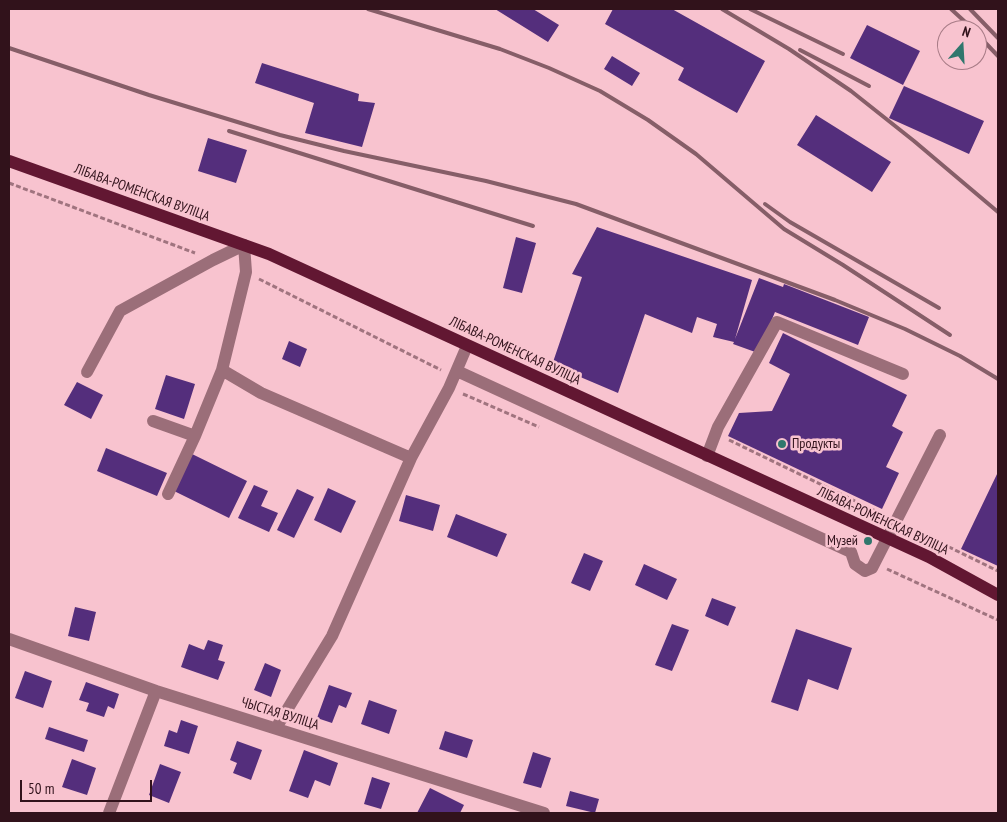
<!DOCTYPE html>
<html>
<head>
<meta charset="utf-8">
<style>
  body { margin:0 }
  #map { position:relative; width:1007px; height:822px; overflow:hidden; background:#f8c3cf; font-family:"PT Sans Narrow",sans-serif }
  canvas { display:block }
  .frame { position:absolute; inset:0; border:10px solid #31121b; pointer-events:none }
  .north { position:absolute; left:937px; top:20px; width:50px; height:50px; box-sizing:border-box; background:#f8c3cf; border:1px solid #a87c87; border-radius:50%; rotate:19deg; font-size:14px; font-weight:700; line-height:20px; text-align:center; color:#31121b }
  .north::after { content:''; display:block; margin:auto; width:18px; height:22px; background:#30776d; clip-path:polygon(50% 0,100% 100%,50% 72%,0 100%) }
  .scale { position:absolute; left:20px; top:780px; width:132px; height:22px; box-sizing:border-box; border:2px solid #31121b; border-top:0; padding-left:6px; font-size:15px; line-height:18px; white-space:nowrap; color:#31121b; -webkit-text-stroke:4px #f8c3cf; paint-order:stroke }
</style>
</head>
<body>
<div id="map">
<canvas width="1007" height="822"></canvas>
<div class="frame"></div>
<div class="north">N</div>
<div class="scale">50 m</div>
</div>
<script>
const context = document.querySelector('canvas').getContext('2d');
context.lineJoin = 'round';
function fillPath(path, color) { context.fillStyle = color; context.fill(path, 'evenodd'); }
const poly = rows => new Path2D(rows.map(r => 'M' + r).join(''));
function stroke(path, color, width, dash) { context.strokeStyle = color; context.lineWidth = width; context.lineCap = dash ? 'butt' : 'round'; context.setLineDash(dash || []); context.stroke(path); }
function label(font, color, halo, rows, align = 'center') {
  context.font = font + ' "PT Sans Narrow",sans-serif'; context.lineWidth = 5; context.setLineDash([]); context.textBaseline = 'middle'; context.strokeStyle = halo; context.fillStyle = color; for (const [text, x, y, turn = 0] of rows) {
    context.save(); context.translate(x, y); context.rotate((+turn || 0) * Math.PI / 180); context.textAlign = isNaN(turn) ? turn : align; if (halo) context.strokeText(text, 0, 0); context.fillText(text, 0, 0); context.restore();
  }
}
fillPath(poly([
  [495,9,533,9,559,25,548,42],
  [613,9,672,9,765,61,737,113,678,80,684,68,605,24],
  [867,25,920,51,903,85,850,58],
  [612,56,640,73,632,86,604,69],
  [262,63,359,94,358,101,375,103,362,147,305,133,314,103,255,83],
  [904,86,984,121,969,154,889,118],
  [816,115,891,162,872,192,797,145],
  [208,138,247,150,236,183,198,171],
  [597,227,752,280,735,339,759,278,783,287,784,284,869,317,858,345,775,312,758,353,733,344,734,342,713,337,717,324,697,317,692,333,645,314,618,393,552,365,582,277,572,274],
  [516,237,536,243,522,293,503,288],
  [783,333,907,395,892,426,903,432,886,467,899,473,882,509,728,436,739,413,772,411,790,374,769,363],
  [289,341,307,349,300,367,282,359],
  [166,375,195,384,184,419,155,409],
  [77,382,103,395,91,419,64,405],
  [106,448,167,473,157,496,97,471],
  [190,453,247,481,229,518,172,490],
  [998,472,998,566,961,549],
  [254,485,268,491,261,506,278,513,269,532,238,518],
  [328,488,356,501,341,533,314,520],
  [297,489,314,497,294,538,277,530],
  [406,495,440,505,433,531,399,521],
  [456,514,507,534,497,557,447,537],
  [584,553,603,561,590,591,571,583],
  [644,564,677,579,667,600,635,585],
  [712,598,736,607,728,626,705,616],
  [75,607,96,612,89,641,68,636],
  [672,624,689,630,672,671,655,665],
  [796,629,852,648,838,690,808,679,798,711,771,702],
  [208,640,223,645,218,660,225,662,218,680,181,667,189,644,204,650],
  [265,663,281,670,271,697,254,690],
  [25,671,52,681,43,708,15,698],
  [86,682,119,694,114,709,108,706,104,717,86,711,89,703,79,700],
  [329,685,352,693,346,708,339,705,332,723,317,718],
  [369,700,397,710,389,734,361,724],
  [181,720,198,726,189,754,164,746,169,730,177,733],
  [49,727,88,740,84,752,45,739],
  [445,731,473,740,467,758,439,749],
  [237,741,262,750,251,780,233,773,237,763,230,760],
  [304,750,338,763,330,786,315,780,308,798,289,791],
  [533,752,551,758,541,788,523,783],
  [72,759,96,768,87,795,62,787],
  [160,764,181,772,169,803,149,795],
  [372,777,390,783,381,809,364,804],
  [430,788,464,805,460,813,417,813],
  [570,791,599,799,595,813,566,806]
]), '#542e7c');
stroke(poly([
  [9,183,195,253],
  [259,279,441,370],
  [463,394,539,427],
  [729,440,884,515],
  [908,527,998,571],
  [887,569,998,620]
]), '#a0747f', 3, [5, 2.5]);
stroke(poly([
  [222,370,261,393,411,458],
  [457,371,851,552,855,564,865,571,872,568,940,435],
  [87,372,120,311,213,260,244,245,246,272,222,370,195,436,168,494],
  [153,421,195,436],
  [707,456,718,427,777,322,903,374],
  [9,639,156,691,544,813],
  [276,728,332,636,411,458,449,388,467,346],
  [109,813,156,691]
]), '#9b6e79', 12);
stroke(poly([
  [9,161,269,254,929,557,998,595]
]), '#621732', 12);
stroke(poly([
  [368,9,500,49,549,68,600,91,648,120,696,154,784,229,843,265,950,335],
  [722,9,789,49,851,91,914,141,998,212],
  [750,9,843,54],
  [951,9,974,30],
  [970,9,998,38],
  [977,34,998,56],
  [9,48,149,95,280,135,344,151,486,181,576,204,835,300,905,329,960,356,998,379],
  [800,50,869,86],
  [229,131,533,226],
  [765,204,790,222,939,308]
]), '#865e68', 4);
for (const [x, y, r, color] of [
  [782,444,5,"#30776d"],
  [868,541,5,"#30776d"]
]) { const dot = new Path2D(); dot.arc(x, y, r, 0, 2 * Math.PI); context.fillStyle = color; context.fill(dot); stroke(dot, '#f8c3cf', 2); }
label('14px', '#31121b', '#f8c3cf', [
  ["ЛІБАВА-РОМЕНСКАЯ ВУЛІЦА",142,193,20],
  ["ЛІБАВА-РОМЕНСКАЯ ВУЛІЦА",515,351,25],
  ["ЛІБАВА-РОМЕНСКАЯ ВУЛІЦА",883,521,25],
  ["ЧЫСТАЯ ВУЛІЦА",280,714,17]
]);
label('14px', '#31121b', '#f8c3cf', [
  ["Продукты",792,444],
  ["Музей",858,541,"right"]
], 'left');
</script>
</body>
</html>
